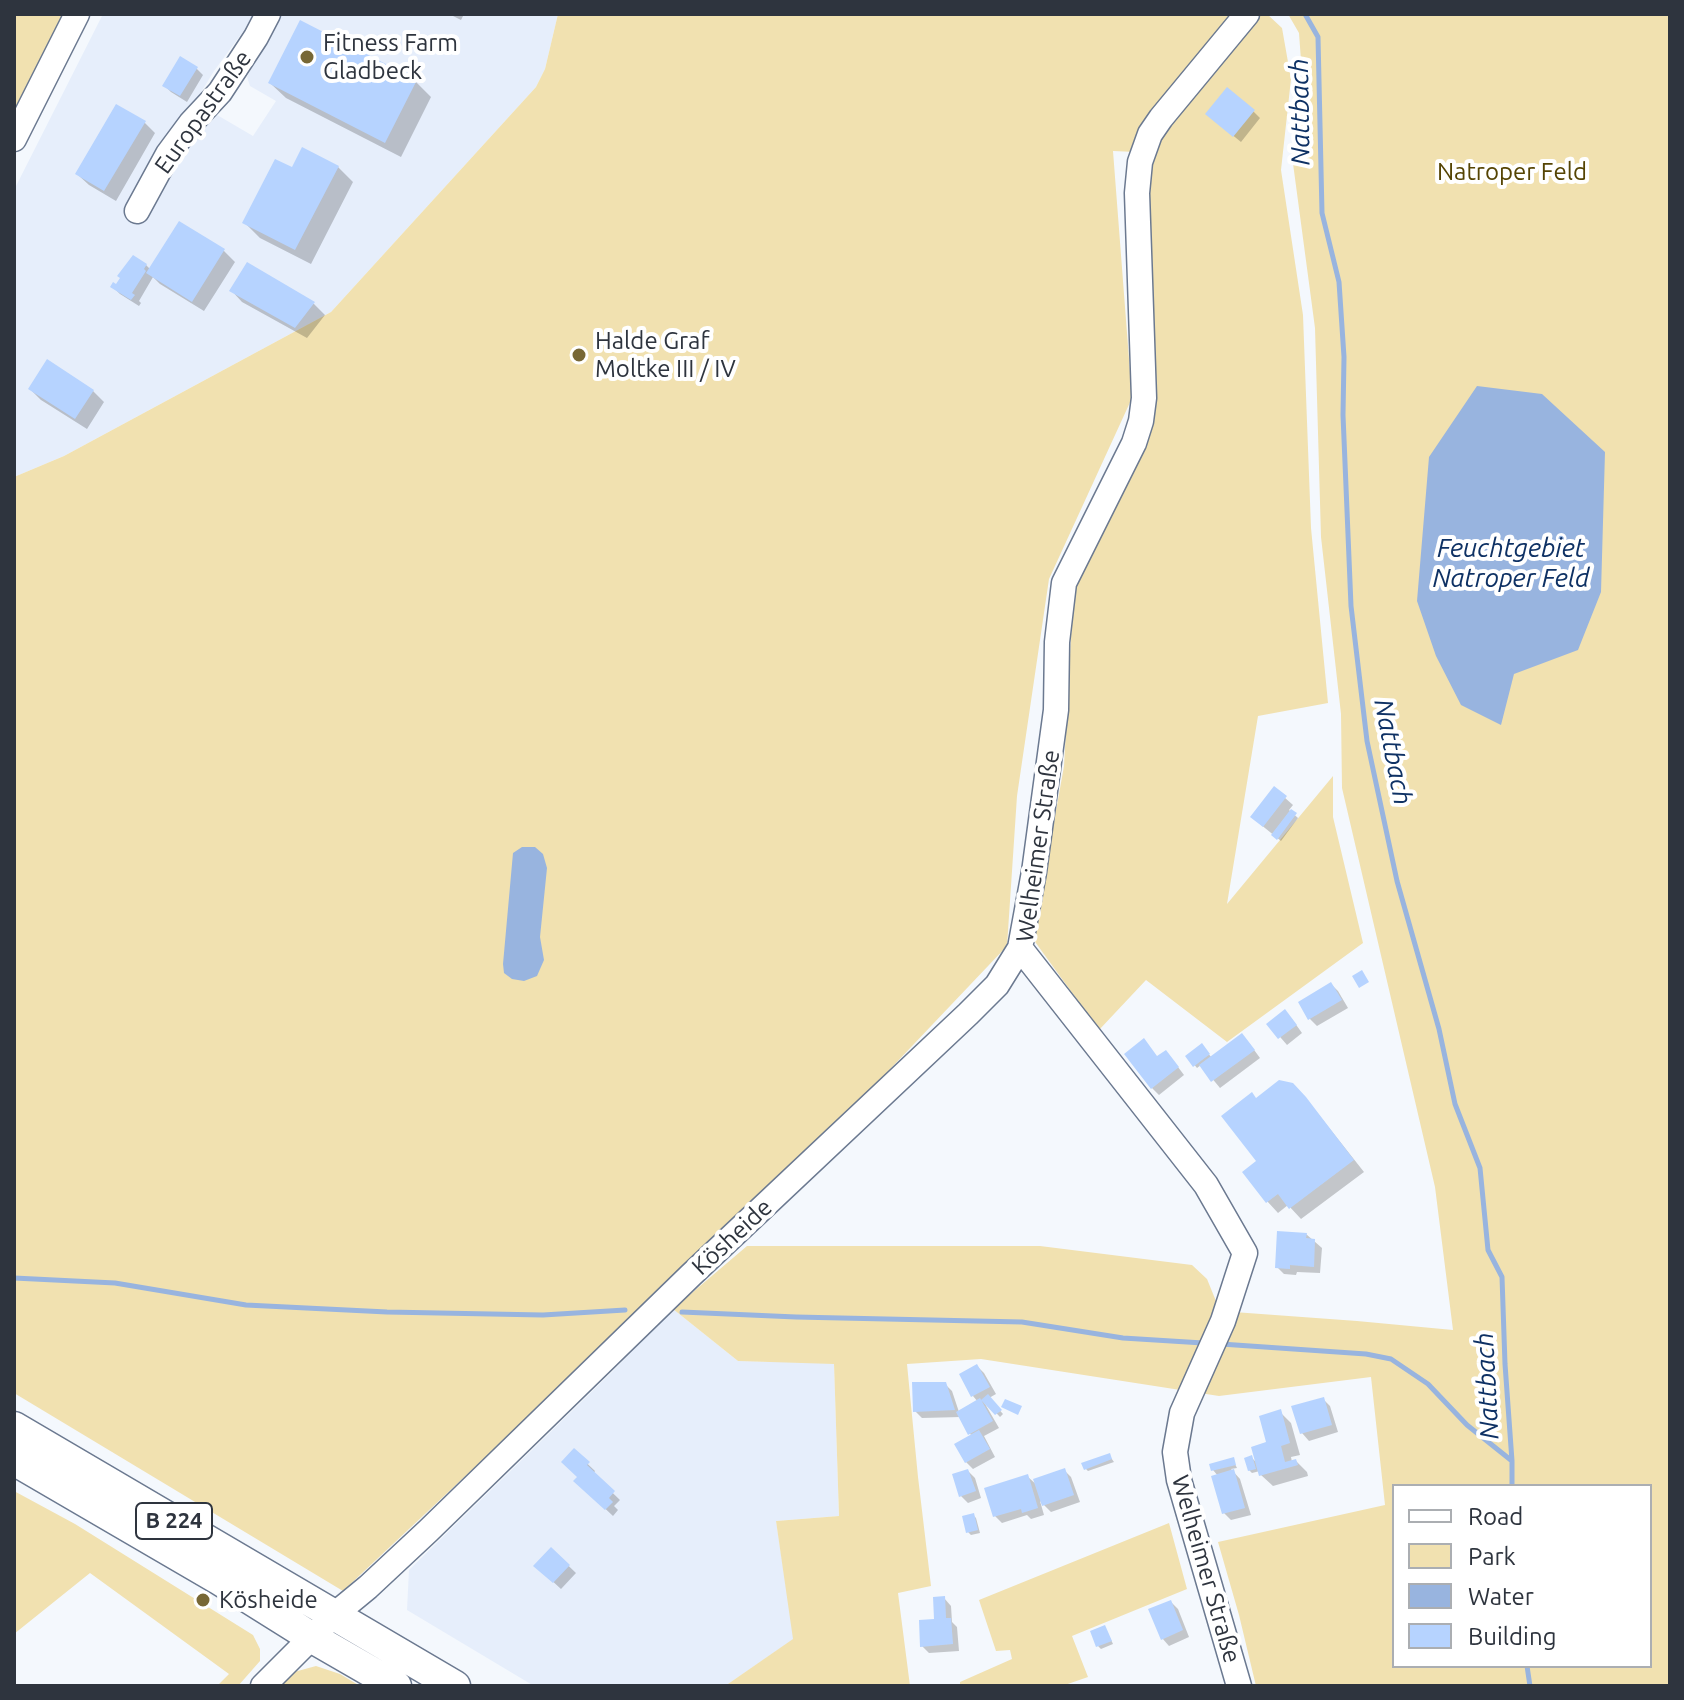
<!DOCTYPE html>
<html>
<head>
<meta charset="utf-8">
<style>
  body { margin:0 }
  #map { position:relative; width:1684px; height:1700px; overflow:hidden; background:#f4f8fd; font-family:Ubuntu,sans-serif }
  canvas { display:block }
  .frame { position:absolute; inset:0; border:16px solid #2e343e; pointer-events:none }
  .legend { position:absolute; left:1392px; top:1484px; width:260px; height:184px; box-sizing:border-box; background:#fff; border:2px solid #abaeb2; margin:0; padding:10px 14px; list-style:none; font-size:24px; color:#2e343e }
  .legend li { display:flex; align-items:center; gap:16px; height:40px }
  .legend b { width:40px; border:2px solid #abaeb2 }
</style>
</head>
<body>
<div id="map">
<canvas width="1684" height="1700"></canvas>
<div class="frame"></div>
<ul class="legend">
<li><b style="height:10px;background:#fff"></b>Road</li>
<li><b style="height:22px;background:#f1e1b0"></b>Park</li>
<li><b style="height:22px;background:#98b4df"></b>Water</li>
<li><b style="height:22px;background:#b6d3ff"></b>Building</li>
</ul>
</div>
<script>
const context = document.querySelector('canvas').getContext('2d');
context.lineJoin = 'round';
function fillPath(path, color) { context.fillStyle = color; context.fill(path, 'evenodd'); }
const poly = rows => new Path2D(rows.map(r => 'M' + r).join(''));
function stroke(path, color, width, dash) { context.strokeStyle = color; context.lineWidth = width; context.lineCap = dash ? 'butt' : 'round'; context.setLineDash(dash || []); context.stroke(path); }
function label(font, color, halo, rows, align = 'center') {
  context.font = font + ' Ubuntu,sans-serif'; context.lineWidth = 8; context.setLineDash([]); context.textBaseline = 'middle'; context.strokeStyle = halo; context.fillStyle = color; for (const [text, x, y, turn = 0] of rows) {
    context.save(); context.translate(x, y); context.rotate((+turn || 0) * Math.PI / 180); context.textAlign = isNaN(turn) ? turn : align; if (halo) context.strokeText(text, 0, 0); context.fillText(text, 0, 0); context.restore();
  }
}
fillPath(poly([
  [103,14,256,14,214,71,195,102,253,136,276,101,250,86,247,77,279,14,558,14,545,69,536,87,331,312,64,456,14,477,14,190],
  [673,1309,738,1361,834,1363,839,1516,776,1521,794,1639,725,1686,534,1686,407,1610,409,1570,612,1372]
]), '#e6eefb');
fillPath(poly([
  [14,14,67,14,14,117],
  [558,14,1234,14,1136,152,1113,151,1132,398,1049,579,1017,796,1007,946,857,1104,657,1296,343,1591,14,1393,14,477,64,456,331,312,536,87,545,69],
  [1258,14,1267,14,1282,28,1291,79,1281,170,1303,315,1311,528,1328,703,1258,716,1227,904,1333,776,1333,817,1363,943,1227,1042,1146,980,1099,1030,1033,939,1064,766,1074,581,1131,473,1147,169,1164,127],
  [1288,14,1670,14,1670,1686,1256,1686,1239,1615,1218,1542,1385,1505,1371,1377,1219,1396,981,1359,907,1364,918,1477,931,1586,898,1593,910,1686,725,1686,793,1639,776,1521,839,1516,834,1364,738,1361,673,1309,747,1246,1040,1246,1192,1265,1207,1279,1220,1311,1357,1321,1453,1330,1435,1187,1342,788,1341,714,1321,537,1315,328,1292,156,1303,88,1299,33],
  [1394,1486,1650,1486,1650,1666,1394,1666],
  [14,1491,75,1524,253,1635,260,1649,260,1661,238,1686,217,1686,229,1674,90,1573,14,1634],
  [1169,1523,1187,1589,1072,1636,1088,1677,1062,1686,960,1686,960,1682,1012,1659,1010,1650,996,1651,979,1600],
  [316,1666,340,1674,360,1686,280,1686,294,1672]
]), '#f1e1b0');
fillPath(poly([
  [1477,386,1542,394,1605,452,1601,592,1578,650,1514,674,1501,725,1461,705,1436,656,1417,601,1429,457],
  [522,847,535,847,543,854,547,868,540,937,544,960,537,976,524,981,512,979,504,973,503,964,513,853]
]), '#98b4df');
fillPath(poly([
  [449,14,464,14,461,20],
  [301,23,416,82,431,97,401,157,286,98,270,83],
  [196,68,203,75,187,102,171,92,164,85],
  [1253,111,1260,118,1241,142,1214,120],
  [144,122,155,133,116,201,89,185,77,174],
  [338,167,353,182,311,264,260,238,245,223,293,170],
  [180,224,224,251,235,262,204,311,160,284,153,277,139,301,141,303,139,306,120,294,113,287,116,287,146,265,151,270],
  [231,290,314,304,325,315,307,338,242,302],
  [30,389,93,391,104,402,87,429,41,400],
  [1275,789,1293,805,1289,810,1298,818,1281,841,1260,824],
  [1331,984,1338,991,1348,1008,1317,1026,1310,1019,1300,1002],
  [1292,1019,1302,1033,1287,1045,1269,1024],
  [1249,1043,1260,1058,1220,1088,1201,1065,1197,1068,1188,1057,1202,1046,1212,1058],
  [1158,1058,1172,1059,1184,1075,1159,1095,1152,1088],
  [1304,1096,1364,1172,1301,1219,1288,1205,1278,1213,1267,1201,1259,1162,1257,1100],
  [1306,1234,1322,1248,1320,1273,1297,1272,1296,1275,1284,1274,1277,1267],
  [977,1366,984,1373,996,1394,989,1398,1003,1414,1000,1417,985,1401,984,1402,999,1428,984,1436,995,1457,973,1469,966,1462,972,1437,961,1417,922,1418,915,1411,945,1384,952,1391,959,1412,978,1402,973,1396],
  [1323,1399,1330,1406,1338,1432,1309,1441,1302,1433],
  [1280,1412,1291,1423,1300,1455,1291,1457,1292,1462,1296,1461,1307,1472,1308,1476,1273,1486,1261,1475,1260,1471,1252,1473,1249,1470,1252,1458,1258,1464,1269,1444],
  [574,1451,595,1471,593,1474,620,1500,614,1506,618,1510,613,1516,576,1481,580,1477],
  [1109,1455,1114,1462,1088,1471,1085,1468],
  [1233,1460,1237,1468,1231,1469,1240,1479,1251,1515,1231,1520,1224,1513,1218,1476,1213,1470],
  [1064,1470,1071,1477,1080,1502,1051,1512,1040,1501,1044,1515,1031,1519,1027,1515,1002,1523,995,1516,1028,1477,1038,1486],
  [968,1471,975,1478,981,1498,968,1503,961,1496],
  [974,1516,976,1518,980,1533,971,1535,968,1532],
  [551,1549,576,1573,561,1589,536,1566],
  [944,1598,951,1606,952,1622,957,1627,959,1651,929,1653,922,1646,936,1621],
  [1171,1602,1178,1609,1189,1637,1169,1646,1162,1638],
  [1105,1627,1113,1644,1101,1649,1098,1646]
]), '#0003');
stroke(poly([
  [1305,14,1318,37,1322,213,1339,282,1344,357,1343,415,1351,606,1367,741,1397,881,1439,1029,1455,1104,1480,1168,1488,1250,1502,1277,1505,1364,1512,1461,1512,1486],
  [14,1278,115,1283,246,1305,387,1312,543,1315,625,1310],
  [682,1312,796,1317,1022,1322,1123,1338,1203,1343],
  [1221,1344,1366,1354,1391,1359,1428,1384,1467,1425,1512,1461],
  [1527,1666,1530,1686]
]), '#98b4df', 5);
fillPath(poly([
  [300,20,417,80,385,143,268,83],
  [180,56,198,67,180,96,162,86],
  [1227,87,1255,110,1233,137,1205,114],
  [116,104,146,121,104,191,75,174],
  [302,147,339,166,295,250,242,223,275,159,292,167],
  [179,221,225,249,192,302,146,273],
  [133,255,147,264,144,269,146,271,132,293,135,295,131,300,110,287,113,282,116,284,120,278,117,276],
  [247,262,315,302,295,328,229,291],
  [47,359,94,390,75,419,28,389],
  [1274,786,1287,796,1263,827,1250,817],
  [1291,809,1297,813,1277,840,1271,835],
  [1362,970,1369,982,1359,988,1352,976],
  [1331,982,1342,1000,1308,1020,1298,1002],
  [1285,1009,1297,1025,1278,1039,1266,1024],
  [1242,1033,1255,1050,1211,1082,1199,1065],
  [1144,1038,1157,1056,1166,1050,1179,1067,1151,1089,1124,1054],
  [1202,1043,1210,1054,1193,1067,1185,1056],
  [1279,1080,1293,1083,1306,1097,1354,1160,1289,1209,1278,1194,1266,1203,1242,1172,1256,1161,1221,1116,1252,1092,1256,1098],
  [1277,1231,1307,1233,1306,1238,1315,1239,1314,1267,1290,1265,1290,1269,1275,1268],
  [977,1364,990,1387,971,1397,959,1374],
  [912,1382,946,1382,955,1410,913,1412],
  [988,1394,1002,1410,995,1415,981,1400],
  [1324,1397,1332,1425,1300,1434,1291,1406],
  [980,1398,993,1421,968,1435,956,1412],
  [1005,1399,1022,1406,1018,1415,1001,1407],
  [1281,1409,1290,1443,1281,1446,1285,1462,1296,1459,1298,1465,1259,1476,1251,1447,1266,1442,1259,1416],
  [979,1430,990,1449,965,1463,954,1444],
  [574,1448,590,1462,587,1465,615,1491,609,1498,613,1502,605,1510,573,1481,577,1477,561,1462],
  [1110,1453,1112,1459,1084,1470,1081,1463],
  [1252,1455,1256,1469,1248,1471,1244,1458],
  [1234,1457,1236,1465,1211,1471,1209,1464],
  [1065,1468,1074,1495,1042,1506,1033,1479],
  [968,1469,976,1491,959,1497,952,1474],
  [1234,1469,1245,1508,1222,1514,1211,1476],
  [1028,1474,1038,1508,1022,1513,1021,1509,993,1517,984,1488],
  [974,1513,978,1530,966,1533,962,1516],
  [551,1547,570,1565,553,1583,533,1566],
  [945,1596,946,1618,951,1618,953,1644,920,1647,919,1620,934,1619,933,1597],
  [1171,1600,1183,1630,1161,1640,1148,1609],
  [1105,1625,1112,1641,1096,1647,1090,1631]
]), '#b6d3ff');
const minor = poly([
  [14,139,77,14],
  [137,211,168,154,191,123,220,92,256,37,268,14],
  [1020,948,1206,1185,1245,1253,1223,1321,1182,1413,1175,1452,1179,1480,1239,1686],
  [263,1686,334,1615,368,1587,428,1531,691,1275,968,1014,997,985,1020,948,1034,872,1056,710,1057,642,1064,583,1134,443,1141,421,1144,398,1137,193,1140,162,1150,134,1161,118,1247,14]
]);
const major = poly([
  [14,1427,455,1686],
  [14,1460,220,1580,311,1637,396,1686]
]);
stroke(minor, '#6b7990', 27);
stroke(major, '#6b7990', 33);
stroke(minor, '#fff', 24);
stroke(major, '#fff', 30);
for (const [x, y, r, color] of [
  [307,57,8,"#776735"],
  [579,355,8,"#776735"],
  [203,1600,8,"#776735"]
]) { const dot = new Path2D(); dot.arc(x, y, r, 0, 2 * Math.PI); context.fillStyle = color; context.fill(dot); stroke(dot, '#fff', 3); }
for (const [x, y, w] of [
  [174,1521,76]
]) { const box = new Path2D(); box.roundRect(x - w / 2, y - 18, w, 36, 6); context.fillStyle = '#fff'; context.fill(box); stroke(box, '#2e343e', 2); }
label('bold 22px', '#2e343e', null, [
  ["B 224",174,1521]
]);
label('24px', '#2e343e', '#fff', [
  ["Fitness Farm",323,43],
  ["Gladbeck",323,71],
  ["Halde Graf",595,341],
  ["Moltke III / IV",595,369],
  ["Kösheide",219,1600]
], 'left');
label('24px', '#2e343e', '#fff', [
  ["Europastraße",203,112,-54],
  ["Welheimer Straße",1038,846,-82],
  ["Kösheide",732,1237,-43],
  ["Welheimer Straße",1206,1569,74]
]);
label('24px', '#554403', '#fff', [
  ["Natroper Feld",1512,172]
]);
label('italic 26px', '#0e3164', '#fff', [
  ["Nattbach",1300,112,-91],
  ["Feuchtgebiet",1511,548],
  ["Natroper Feld",1511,578],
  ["Nattbach",1393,752,79],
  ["Nattbach",1487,1386,-93]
]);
</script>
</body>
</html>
